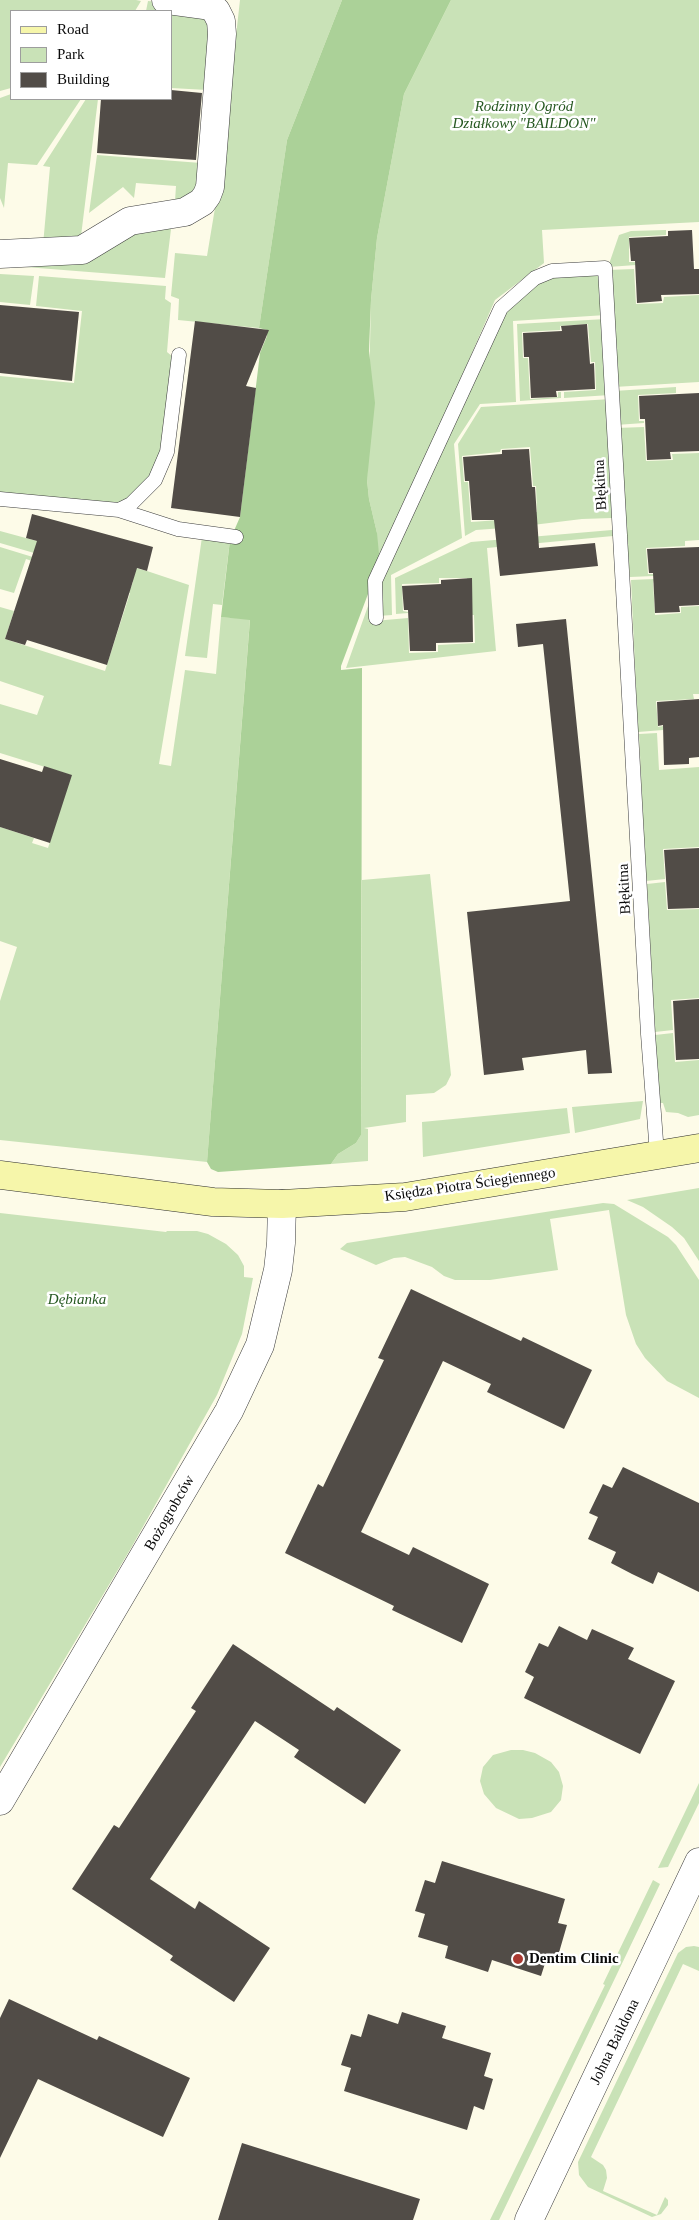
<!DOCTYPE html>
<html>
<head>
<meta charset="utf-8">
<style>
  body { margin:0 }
  #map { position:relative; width:699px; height:2220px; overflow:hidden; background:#fdfbe8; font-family:Georgia,serif }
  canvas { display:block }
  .legend { position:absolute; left:10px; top:10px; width:162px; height:90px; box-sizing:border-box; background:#fff; border:1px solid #9d9d9d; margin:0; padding:6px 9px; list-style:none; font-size:15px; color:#0a0a0a }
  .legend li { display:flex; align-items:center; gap:10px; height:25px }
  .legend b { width:25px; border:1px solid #9d9d9d }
</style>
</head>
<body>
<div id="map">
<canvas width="699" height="2220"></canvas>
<ul class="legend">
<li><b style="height:6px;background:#f6f6aa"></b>Road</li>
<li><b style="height:14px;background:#c9e2b7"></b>Park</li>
<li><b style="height:14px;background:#514c47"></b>Building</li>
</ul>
</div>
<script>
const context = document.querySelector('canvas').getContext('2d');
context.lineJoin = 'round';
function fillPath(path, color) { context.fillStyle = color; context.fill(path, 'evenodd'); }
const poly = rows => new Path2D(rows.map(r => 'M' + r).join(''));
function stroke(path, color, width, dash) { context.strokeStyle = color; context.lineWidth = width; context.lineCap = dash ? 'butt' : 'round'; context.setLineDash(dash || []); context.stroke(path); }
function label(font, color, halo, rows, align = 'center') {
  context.font = font + ' Georgia,serif'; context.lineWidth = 5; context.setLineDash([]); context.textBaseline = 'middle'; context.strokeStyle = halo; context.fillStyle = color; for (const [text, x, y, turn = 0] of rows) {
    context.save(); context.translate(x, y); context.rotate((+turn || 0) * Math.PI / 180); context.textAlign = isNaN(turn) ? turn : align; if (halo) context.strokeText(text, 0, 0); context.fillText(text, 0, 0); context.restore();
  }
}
fillPath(poly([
  [0,0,136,0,141,1,135,11,11,11,11,88,0,91],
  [240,0,342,0,287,140,259,328,178,320,179,299,171,296,175,253,207,256,220,178],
  [451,0,699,0,699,222,542,230,544,263,495,300,374,578,377,533,369,499,367,480,371,300,377,238,404,94],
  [148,1,197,6,209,10,206,190,175,201,176,186,136,183,134,198,123,187,89,213,97,155,201,163,207,90,171,88,171,11,146,11],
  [11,94,11,99,81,99,37,165,8,163,4,208,0,198,0,98],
  [86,99,98,99,81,236,43,245,50,167,43,166],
  [172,221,165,278,0,265,132,227],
  [666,230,666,235,629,237,629,262,635,262,636,265,608,267,619,235,631,231],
  [634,269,636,304,663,303,664,297,699,295,699,382,614,387,608,270],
  [603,270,606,315,513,321,516,402,480,404,454,444,462,538,391,575,392,615,378,616,377,581,502,309,536,280],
  [0,274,34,276,30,305,0,302],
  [39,276,166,286,165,299,171,303,167,352,173,357,162,451,150,478,119,506,0,496,0,376,74,383,82,311,36,306],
  [606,319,610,395,564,398,564,392,596,390,595,362,591,362,588,324,560,326,560,330,522,332,523,358,528,358,530,399,558,397,558,392,561,392,561,398,520,401,517,324],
  [676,387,676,393,638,395,639,421,644,421,644,423,616,425,614,391],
  [611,399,612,518,582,519,508,528,507,515,537,512,536,486,533,486,530,447,501,449,500,452,462,456,464,482,468,482,471,522,499,520,504,528,476,530,465,536,458,444,481,407],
  [644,427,646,461,673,460,672,454,699,453,699,540,685,541,685,546,646,548,648,574,654,574,654,576,630,577,616,428],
  [612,530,613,536,487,548,496,651,346,668,373,592,374,621,408,618,409,653,438,652,438,645,475,643,474,615,470,615,467,578,439,578,439,583,402,584,403,611,408,612,408,613,396,614,395,578,471,542],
  [0,531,147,571,189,585,159,764,171,766,185,670,216,674,221,617,250,619,207,1162,0,1140,0,1001,17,947,0,941,0,827,34,838,32,843,48,848,71,775,0,753,0,704,37,715,44,696,0,681,0,607,14,611,5,639,105,671,130,593,26,559,14,593,0,589,0,547,131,587,133,582,0,543],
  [202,537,230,540,222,605,213,604,207,658,185,656],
  [654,579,653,583,655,615,681,613,681,607,699,606,699,694,693,694,694,699,656,701,658,727,663,726,663,730,638,732,631,580],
  [657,733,659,770,699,767,699,847,663,849,665,879,646,881,639,734],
  [430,874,451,1075,446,1085,434,1093,406,1095,406,1122,364,1128,368,1129,368,1161,331,1164,338,1154,356,1143,361,1135,362,880],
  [665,882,667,910,699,909,699,998,671,1000,673,1030,655,1032,647,884],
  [673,1033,675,1062,699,1060,699,1115,688,1117,678,1113,666,1112,663,1103,660,1103,655,1035],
  [643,1101,640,1119,575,1133,572,1107],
  [567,1108,570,1133,423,1157,422,1122],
  [699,1188,699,1261,684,1238,672,1227,643,1207,627,1200],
  [603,1203,614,1204,668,1237,676,1245,699,1280,699,1398,667,1381,645,1358,636,1344,626,1315,609,1210,550,1219,558,1270,490,1280,455,1280,444,1276,432,1267,405,1257,394,1258,376,1265,340,1249,347,1243],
  [0,1213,166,1232,167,1231,197,1231,208,1234,226,1244,238,1255,244,1266,244,1277,253,1278,242,1334,217,1395,131,1548,0,1767],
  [511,1750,523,1750,535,1753,551,1762,559,1772,563,1786,561,1800,551,1812,532,1818,519,1819,496,1808,484,1794,480,1781,483,1767,493,1755],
  [699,1783,699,1803,668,1867,658,1868],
  [653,1880,660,1884,585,2041,499,2220,490,2220,605,1985,603,1984],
  [694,1946,699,1947,699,1971,683,1964,591,2157,603,2165,606,2170,607,2178,603,2191,657,2215,665,2197,668,2200,668,2205,661,2214,652,2217,588,2187,579,2175,578,2162,678,1953,686,1947]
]), '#c9e2b7');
fillPath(poly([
  [342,0,451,0,404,94,377,238,371,300,369,351,375,403,367,480,369,499,377,533,379,554,374,578,341,666,341,670,362,668,361,1135,356,1143,338,1154,331,1164,218,1172,211,1169,207,1162,250,620,221,617,230,540,240,517,260,353,267,336,267,330,259,328,287,140]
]), '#abd198');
fillPath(poly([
  [171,90,202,93,196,160,97,153,101,99,171,99],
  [692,230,694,269,699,269,699,294,661,295,662,301,637,303,635,261,631,261,629,238,668,236,668,231],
  [0,305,79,312,72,381,0,373],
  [195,321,269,330,246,386,256,388,240,517,171,508],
  [587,324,590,364,594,363,595,389,556,391,557,397,531,398,529,357,524,357,523,333,562,331,561,326],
  [699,393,699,451,670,452,671,459,647,460,645,419,640,419,639,396],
  [529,449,532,487,535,487,539,548,595,543,598,566,500,576,494,520,472,520,469,481,465,481,463,457,502,454,502,450],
  [32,514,153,547,147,571,137,568,107,665,27,640,25,645,5,639,37,541,26,538],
  [699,547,699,605,679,606,680,612,655,613,653,573,649,573,647,549],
  [472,578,473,642,436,643,436,651,410,651,408,610,404,610,402,586,441,584,441,580],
  [566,619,612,1073,588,1074,586,1050,522,1058,524,1070,484,1075,467,912,570,901,543,644,518,647,516,624],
  [699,699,699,757,689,758,689,764,664,765,663,725,658,726,657,702],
  [0,759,42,772,44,766,72,775,50,843,0,827],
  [699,848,699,908,668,909,664,850],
  [699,999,699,1059,676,1060,673,1001],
  [411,1289,521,1341,523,1337,592,1370,564,1429,487,1392,491,1384,443,1361,400,1451,361,1532,409,1555,413,1547,489,1584,462,1643,392,1610,394,1606,285,1553,318,1484,323,1487,333,1466,384,1360,378,1358],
  [623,1467,699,1503,699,1592,658,1572,653,1584,632,1574,611,1563,616,1552,588,1539,598,1517,589,1513,603,1484,612,1488],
  [559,1626,587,1640,592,1629,634,1648,628,1659,675,1681,640,1754,524,1698,534,1677,525,1672,539,1643,548,1647],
  [233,1644,334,1711,337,1707,401,1750,365,1804,294,1757,299,1750,255,1721,150,1879,195,1909,199,1901,270,1948,234,2002,170,1960,173,1956,72,1889,114,1825,119,1828,196,1711,191,1708],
  [442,1861,565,1899,558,1923,567,1925,558,1956,548,1954,541,1976,492,1960,488,1972,445,1958,448,1946,418,1937,425,1914,415,1911,425,1880,435,1883],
  [9,1999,97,2040,99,2036,190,2078,163,2137,38,2079,0,2158,0,2018],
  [402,2012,446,2026,442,2038,491,2053,484,2076,493,2079,484,2110,474,2106,467,2130,344,2091,351,2068,341,2065,351,2034,361,2037,368,2014,398,2024],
  [242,2143,420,2199,413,2220,218,2220]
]), '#514c47');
const lane = poly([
  [0,499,119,510,131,504,155,480,167,452,179,355],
  [119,510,178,529,236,537],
  [376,618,375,581,501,308,535,278,552,271,605,268,648,1034,657,1154]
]);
const street = poly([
  [0,254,82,250,130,221,185,212,202,202,207,195,210,187,222,34,221,21,216,11,210,6,166,0],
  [0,1801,229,1411,260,1345,278,1270,281,1243,282,1204],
  [529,2220,699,1862]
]);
const secondary = poly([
  [0,1175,213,1202,282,1204,405,1197,699,1148]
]);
stroke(lane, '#3d3d3d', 15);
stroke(street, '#3d3d3d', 29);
stroke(secondary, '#2c2c2c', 29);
stroke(lane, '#fff', 14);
stroke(street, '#fff', 28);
stroke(secondary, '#f6f6aa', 28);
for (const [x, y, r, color] of [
  [518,1959,6,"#aa3931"]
]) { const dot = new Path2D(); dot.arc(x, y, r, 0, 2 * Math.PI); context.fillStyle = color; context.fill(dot); stroke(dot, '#fff', 2); }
label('italic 15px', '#275922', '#fff', [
  ["Rodzinny Ogród",524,107],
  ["Działkowy \"BAILDON\"",524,124],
  ["Dębianka",77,1300]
]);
label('15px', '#0a0a0a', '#fff', [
  ["Błękitna",601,485,-93],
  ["Błękitna",625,889,-93],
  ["Księdza Piotra Ściegiennego",470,1185,-8],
  ["Bożogrobców",170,1513,-60],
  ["Johna Baildona",615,2042,-64]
]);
label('bold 15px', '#0a0a0a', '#fff', [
  ["Dentim Clinic",529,1959]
], 'left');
</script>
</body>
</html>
